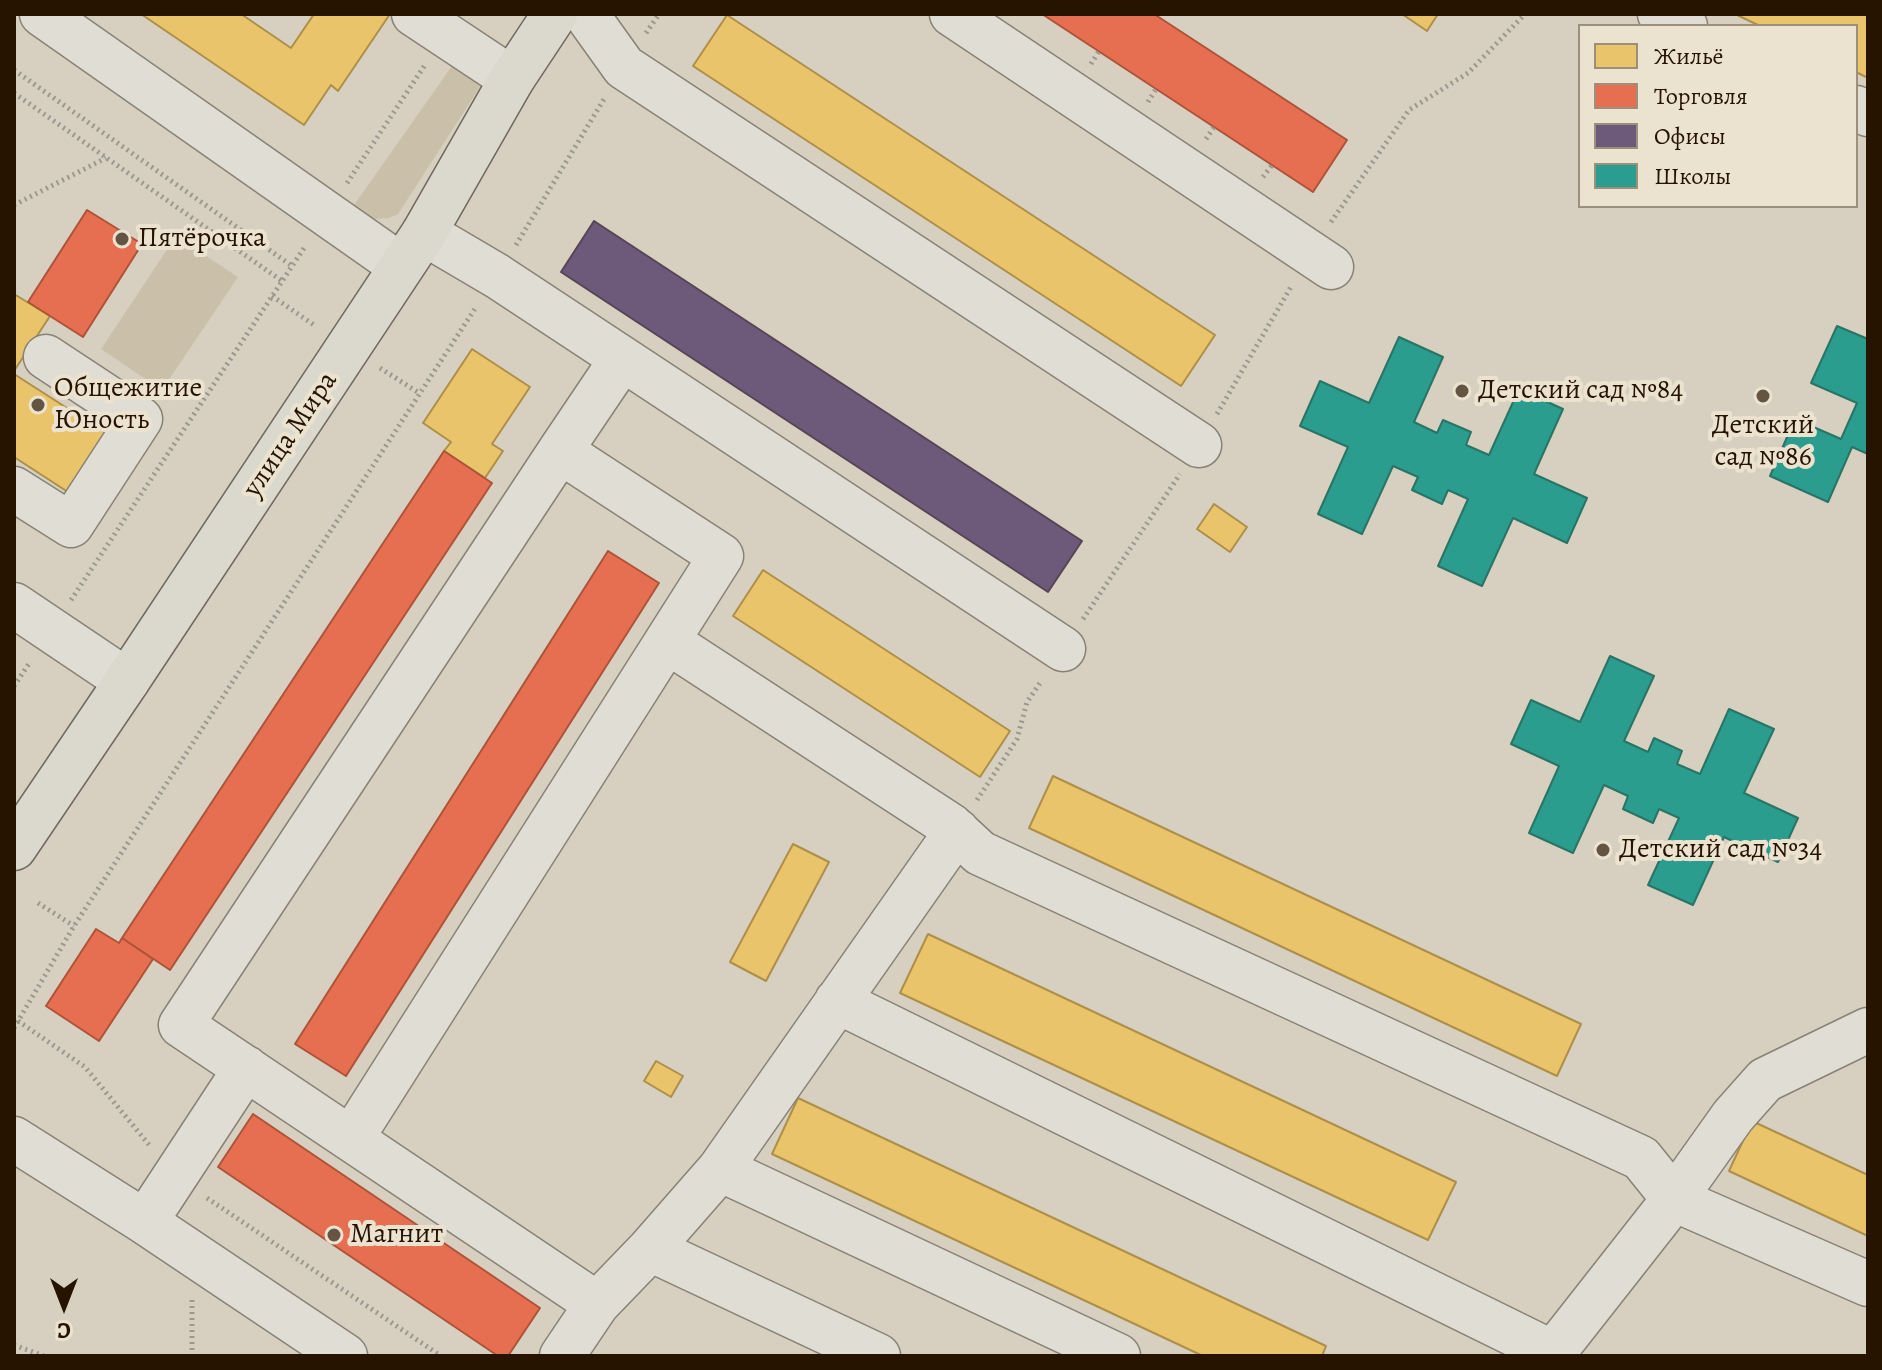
<!DOCTYPE html>
<html>
<head>
<meta charset="utf-8">
<style>
  body { margin:0 }
  #map { position:relative; width:1882px; height:1370px; overflow:hidden; background:#d7d0c0; font-family:Alegreya,serif }
  canvas { display:block }
  .frame { position:absolute; inset:0; border:16px solid #261300; pointer-events:none }
  .legend { position:absolute; left:1578px; top:24px; width:280px; height:184px; box-sizing:border-box; background:#ebe3d0; border:2px solid #9c907d; margin:0; padding:10px 14px; list-style:none; font-size:24px; color:#261300 }
  .legend li { display:flex; align-items:center; gap:16px; height:40px }
  .legend b { width:40px; border:2px solid #9c907d }
  .north { position:absolute; left:24px; top:1266px; width:80px; height:80px; -webkit-text-stroke:6px #ebe3d0; paint-order:stroke; rotate:180deg; font-size:22px; font-weight:700; line-height:32px; text-align:center; color:#261300 }
  .north::after { content:''; display:block; margin:auto; width:28px; height:36px; background:#261300; clip-path:polygon(50% 0,100% 100%,50% 72%,0 100%) }
</style>
</head>
<body>
<div id="map">
<canvas width="1882" height="1370"></canvas>
<div class="frame"></div>
<ul class="legend">
<li><b style="height:22px;background:#e9c46a"></b>Жильё</li>
<li><b style="height:22px;background:#e76f51"></b>Торговля</li>
<li><b style="height:22px;background:#6d597a"></b>Офисы</li>
<li><b style="height:22px;background:#2a9d8f"></b>Школы</li>
</ul>
<div class="north">С</div>
</div>
<script>
const context = document.querySelector('canvas').getContext('2d');
context.lineJoin = 'round';
function fillPath(path, color) { context.fillStyle = color; context.fill(path, 'evenodd'); }
const poly = rows => new Path2D(rows.map(r => 'M' + r).join(''));
function stroke(path, color, width, dash) { context.strokeStyle = color; context.lineWidth = width; context.lineCap = dash ? 'butt' : 'round'; context.setLineDash(dash || []); context.stroke(path); }
function label(font, color, halo, rows, align = 'center') {
  context.font = font + ' Alegreya,serif'; context.lineWidth = 8; context.setLineDash([]); context.textBaseline = 'middle'; context.strokeStyle = halo; context.fillStyle = color; for (const [text, x, y, turn = 0] of rows) {
    context.save(); context.translate(x, y); context.rotate((+turn || 0) * Math.PI / 180); context.textAlign = isNaN(turn) ? turn : align; if (halo) context.strokeText(text, 0, 0); context.fillText(text, 0, 0); context.restore();
  }
}
fillPath(poly([
  [454,63,472,70,480,87,398,214,389,218,376,219,362,214,352,208],
  [176,236,238,277,162,390,101,349]
]), '#cac0aa');
const homes = poly([
  [141,14,241,14,291,48,314,14,390,14,338,91,331,85,304,125,141,14],
  [1402,14,1438,14,1427,31,1402,14],
  [1735,14,1868,14,1868,78,1856,72,1856,26,1760,26,1735,14],
  [727,15,1215,335,1181,386,693,66,727,15],
  [14,294,50,316,14,371,14,294],
  [472,349,530,387,492,444,503,451,485,478,444,451,451,442,423,423,472,349],
  [14,374,109,435,71,494,14,457,14,374],
  [1214,504,1247,527,1230,552,1197,529,1214,504],
  [763,570,1010,731,980,777,733,616,763,570],
  [1053,776,1581,1024,1557,1076,1029,828,1053,776],
  [793,844,829,862,766,981,730,962,793,844],
  [928,934,1456,1182,1428,1240,900,993,928,934],
  [656,1061,683,1076,671,1097,644,1081,656,1061],
  [798,1098,1326,1346,1322,1356,1203,1356,772,1154,798,1098],
  [1752,1121,1868,1175,1868,1236,1729,1171,1752,1121]
]);
fillPath(homes, '#e9c46a');
stroke(homes, '#ae8f4a', 2);
const shops = poly([
  [1042,14,1154,14,1347,140,1313,192,1042,14],
  [87,210,142,244,83,337,28,302,87,210],
  [444,451,492,483,170,970,122,938,444,451],
  [608,551,659,583,346,1076,295,1044,608,551],
  [96,929,119,943,122,938,153,959,99,1041,46,1006,96,929],
  [253,1114,540,1308,508,1356,498,1356,218,1167,253,1114]
]);
fillPath(shops, '#e76f51');
stroke(shops, '#ad5339', 2);
const offices = poly([
  [594,221,1082,541,1048,592,561,272,594,221]
]);
fillPath(offices, '#6d597a');
stroke(offices, '#584455', 2);
const schools = poly([
  [1837,326,1868,339,1868,454,1852,447,1828,502,1770,476,1795,419,1841,439,1857,403,1811,383,1837,326],
  [1399,337,1443,357,1414,422,1437,433,1443,420,1471,432,1466,445,1489,455,1519,389,1563,409,1534,474,1587,498,1567,543,1513,518,1482,586,1438,566,1468,499,1448,490,1442,504,1412,490,1418,477,1393,466,1362,534,1318,514,1348,447,1300,426,1320,381,1369,403,1399,337],
  [1610,656,1654,676,1624,741,1648,752,1654,738,1682,751,1677,764,1700,774,1729,709,1774,729,1744,793,1798,818,1778,862,1724,837,1693,905,1648,885,1679,818,1659,809,1653,823,1623,809,1628,796,1604,785,1573,853,1529,833,1559,766,1511,744,1531,700,1580,722,1610,656]
]);
fillPath(schools, '#2a9d8f');
stroke(schools, '#297464', 2);
const minor = poly([
  [42,14,401,266],
  [414,14,512,79],
  [586,14,624,67,1199,445],
  [952,14,1331,267],
  [1660,14,1685,26],
  [1856,108,1868,114],
  [424,233,497,276,1063,649],
  [560,451,181,1025,597,1304],
  [14,489,71,525,140,419,46,357],
  [14,605,127,681],
  [667,641,951,826,980,853,1641,1158,1674,1199,1868,1284],
  [837,1001,1553,1353],
  [14,1139,145,1222,345,1356],
  [351,1139,721,556,560,451,622,359],
  [720,1169,957,831],
  [145,1222,246,1068],
  [650,1249,720,1169,1118,1356],
  [562,1356,597,1304,650,1249,878,1356],
  [1554,1356,1553,1353,1674,1199,1733,1116,1765,1080,1868,1030]
]);
const major = poly([
  [14,848,127,681,424,233,512,79,555,14]
]);
stroke(minor, '#888276', 47);
stroke(major, '#6f685d', 47);
stroke(poly([
  [646,33,659,14],
  [1091,64,1099,51],
  [14,70,292,266],
  [14,93,282,281],
  [1148,102,1156,89],
  [1206,139,1214,127],
  [1263,177,1272,165],
  [347,183,425,65],
  [14,205,106,158],
  [1331,222,1409,110,1468,73,1525,14],
  [516,245,604,99],
  [272,296,314,325],
  [380,368,419,393],
  [1217,414,1292,285],
  [71,600,306,245],
  [1083,619,1180,474],
  [14,686,30,662],
  [977,800,1017,739,1027,702,1042,680],
  [38,903,74,926],
  [18,1021,85,1067,150,1146],
  [14,1028,74,926,476,307],
  [207,1198,441,1356],
  [14,1345,44,1356],
  [192,1356,192,1297]
]), '#9c9890', 5, [2, 4]);
stroke(minor, '#e0ddd5', 44);
stroke(major, '#dbd8ce', 44);
for (const [x, y, r, color] of [
  [122,239,8,"#645543"],
  [1462,391,8,"#645543"],
  [1763,396,8,"#645543"],
  [38,405,8,"#645543"],
  [1603,850,8,"#645543"],
  [334,1235,8,"#645543"]
]) { const dot = new Path2D(); dot.arc(x, y, r, 0, 2 * Math.PI); context.fillStyle = color; context.fill(dot); stroke(dot, '#ebe3d0', 3); }
label('28px', '#261300', '#ebe3d0', [
  ["Пятёрочка",138,239],
  ["Общежитие",54,389],
  ["Юность",54,421],
  ["Детский сад №84",1478,391],
  ["Детский",1763,426,"center"],
  ["сад №86",1763,458,"center"],
  ["Детский сад №34",1619,850],
  ["Магнит",350,1235]
], 'left');
label('28px', '#261300', '#ebe3d0', [
  ["улица Мира",291,435,-56]
]);
</script>
</body>
</html>
